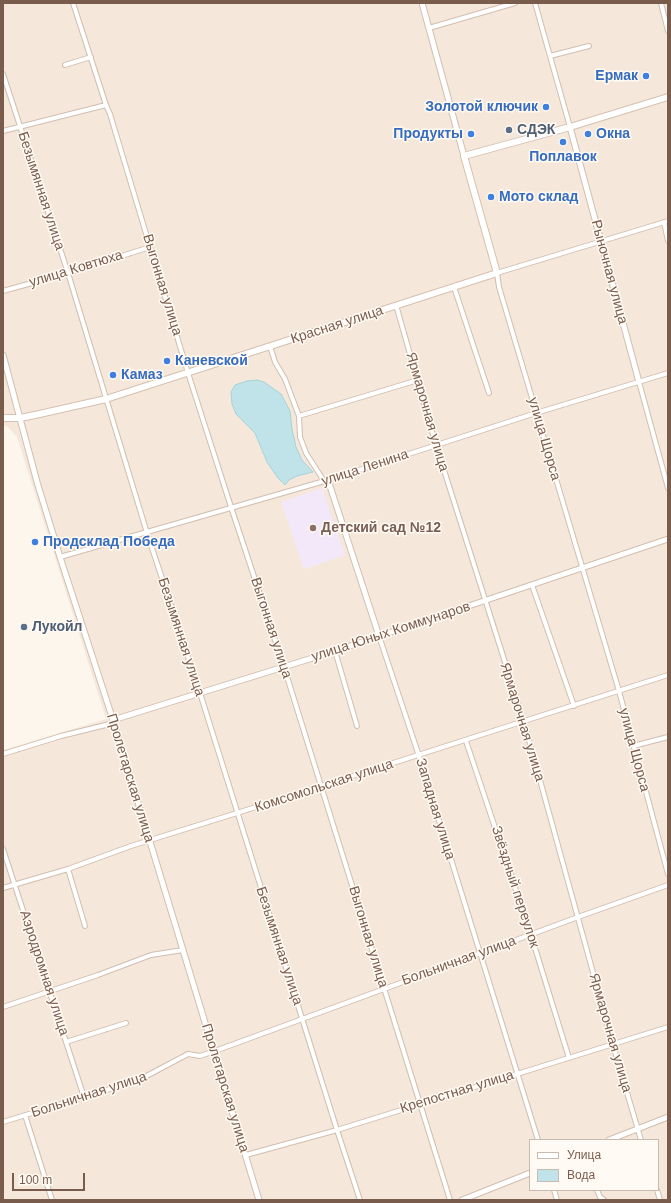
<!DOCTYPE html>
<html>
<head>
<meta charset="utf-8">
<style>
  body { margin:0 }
  #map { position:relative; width:671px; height:1203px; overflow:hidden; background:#fdf6ec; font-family:Helvetica,sans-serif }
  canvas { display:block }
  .frame { position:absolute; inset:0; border:4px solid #7a5c4d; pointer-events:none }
  .legend { position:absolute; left:529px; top:1139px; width:130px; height:52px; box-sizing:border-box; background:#fffaf3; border:1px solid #cabbb1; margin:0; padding:5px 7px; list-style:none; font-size:12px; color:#7a5c4d }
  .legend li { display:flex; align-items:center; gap:8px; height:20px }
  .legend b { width:20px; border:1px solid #cabbb1 }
  .scale { position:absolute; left:12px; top:1173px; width:73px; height:18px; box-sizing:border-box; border:2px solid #7a5c4d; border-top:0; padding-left:5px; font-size:12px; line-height:14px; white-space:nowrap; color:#7a5c4d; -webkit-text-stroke:3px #fffaf3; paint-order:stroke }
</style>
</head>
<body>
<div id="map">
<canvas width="671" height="1203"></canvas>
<div class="frame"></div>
<ul class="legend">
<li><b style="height:5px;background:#fff"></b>Улица</li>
<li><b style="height:11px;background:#bfe3e8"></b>Вода</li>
</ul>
<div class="scale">100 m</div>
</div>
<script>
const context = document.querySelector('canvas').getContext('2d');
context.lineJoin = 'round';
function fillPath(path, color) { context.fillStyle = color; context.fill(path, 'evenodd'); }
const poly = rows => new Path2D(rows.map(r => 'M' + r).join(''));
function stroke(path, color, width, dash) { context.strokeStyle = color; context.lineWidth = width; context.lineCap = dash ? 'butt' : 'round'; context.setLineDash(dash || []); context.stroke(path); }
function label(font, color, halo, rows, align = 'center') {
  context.font = font + ' Helvetica,sans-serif'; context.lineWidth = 3; context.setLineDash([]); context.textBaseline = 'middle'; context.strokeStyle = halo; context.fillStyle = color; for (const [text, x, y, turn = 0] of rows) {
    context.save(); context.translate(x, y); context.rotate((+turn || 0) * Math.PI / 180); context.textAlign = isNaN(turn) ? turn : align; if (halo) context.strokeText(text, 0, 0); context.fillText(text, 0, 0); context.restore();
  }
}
fillPath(poly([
  [3,3,668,3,668,1200,3,1200,3,750,106,719,17,437,8,427,3,425],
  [530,1140,658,1140,658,1190,530,1190]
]), '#f5e8da');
fillPath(poly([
  [322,488,345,555,304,569,281,502]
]), '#f3e8fa');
const water = poly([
  [257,380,264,382,281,394,290,411,292,429,296,447,302,460,313,472,297,476,289,480,285,485,278,478,267,462,255,433,236,414,232,404,231,392,235,385,247,381,257,380]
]);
fillPath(water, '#bfe3e8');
stroke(water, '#a5d3da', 1);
const minor = poly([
  [73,3,106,105,110,114,188,373,231,507,284,667,450,1200],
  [535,3,570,127],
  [661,3,668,31],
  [429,28,515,3],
  [550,56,589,46],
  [65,65,91,57],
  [3,74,68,273,147,533,200,693,337,1130,360,1200],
  [3,131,106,105],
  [668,221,497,273,499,287,619,691,668,874],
  [664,222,668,241],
  [454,287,489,393],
  [3,291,68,273,150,247],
  [396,305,436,445,524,722,613,1045,641,1140],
  [270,346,275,362,285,379,299,416,300,437,306,453,324,481],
  [639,382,668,488],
  [299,416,418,380],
  [60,557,328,480,536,413,668,373],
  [532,585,574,706],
  [379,636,419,756,538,1140],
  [335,651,357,726],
  [466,741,531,935,569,1058],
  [633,746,668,737],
  [3,754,61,736,114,723],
  [3,849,84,1097],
  [68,869,85,926],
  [3,888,68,869,131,846,237,813,668,675],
  [3,1007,98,975,151,955,183,950],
  [66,1042,126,1023],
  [25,1115,52,1200],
  [3,1122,139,1080,188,1054,200,1056,215,1051,384,989,578,917,668,885],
  [246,1155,337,1130,668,1027],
  [554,1190,557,1200],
  [597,1190,600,1197,604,1200],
  [657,1190,660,1200]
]);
const tertiary = poly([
  [422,3,464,156],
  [570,127,639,382],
  [3,355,37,482,60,557,113,720,259,1200],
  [328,480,379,636],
  [113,720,335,651,668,539],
  [609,1140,668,1117],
  [462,1200,530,1173]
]);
const secondary = poly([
  [3,418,20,418,35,415,106,399,497,273,464,156,570,127,668,97]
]);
stroke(minor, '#d1beb0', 6);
stroke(tertiary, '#d1beb0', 7);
stroke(secondary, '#d6c0b0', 8);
stroke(minor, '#fff', 4);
stroke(tertiary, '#fff', 5);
stroke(secondary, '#fff', 6);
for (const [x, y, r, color] of [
  [646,76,4,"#3f7fe0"],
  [546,107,4,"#3f7fe0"],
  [509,130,4,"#5c6f8a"],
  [471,134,4,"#3f7fe0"],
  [588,134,4,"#3f7fe0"],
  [563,142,4,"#3f7fe0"],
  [491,197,4,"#3f7fe0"],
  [167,361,4,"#3f7fe0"],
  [113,375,4,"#3f7fe0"],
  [313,528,4,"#8d6e63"],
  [35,542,4,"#3f7fe0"],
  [24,627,4,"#5c6f8a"]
]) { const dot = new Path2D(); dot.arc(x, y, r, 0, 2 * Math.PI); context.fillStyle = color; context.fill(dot); stroke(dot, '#fffaf3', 1.5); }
label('bold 14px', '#366cbe', '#fffaf3', [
  ["Ермак",638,76,"right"],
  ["Золотой ключик",538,107,"right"],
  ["Продукты",463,134,"right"],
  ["Окна",596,134],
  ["Поплавок",563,157,"center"],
  ["Мото склад",499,197],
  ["Каневской",175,361],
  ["Камаз",121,375],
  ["Продсклад Победа",43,542]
], 'left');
label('bold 14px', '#4e5e75', '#fffaf3', [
  ["СДЭК",517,130],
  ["Лукойл",32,627]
], 'left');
label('14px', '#7a5c4d', '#fffaf3', [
  ["Безымянная улица",41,191,72],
  ["улица Ковтюха",76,269,-17],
  ["Рыночная улица",609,272,75],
  ["Выгонная улица",162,285,73],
  ["Красная улица",337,325,-18],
  ["Ярмарочная улица",427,412,74],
  ["улица Щорса",544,439,74],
  ["улица Ленина",365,468,-18],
  ["Выгонная улица",271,628,72],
  ["улица Юных Коммунаров",391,632,-18],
  ["Безымянная улица",181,637,72],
  ["Ярмарочная улица",522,722,73],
  ["улица Щорса",634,750,75],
  ["Пролетарская улица",130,778,73],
  ["Комсомольская улица",324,786,-18],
  ["Западная улица",435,809,73],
  ["Звёздный переулок",515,887,72],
  ["Выгонная улица",368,937,73],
  ["Безымянная улица",279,946,72],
  ["Больничная улица",459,961,-20],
  ["Аэродромная улица",44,973,72],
  ["Ярмарочная улица",610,1033,74],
  ["Пролетарская улица",225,1088,73],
  ["Крепостная улица",457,1092,-17],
  ["Больничная улица",89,1095,-18]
]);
label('bold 14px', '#785e54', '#fffaf3', [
  ["Детский сад №12",321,528]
], 'left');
</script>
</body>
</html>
